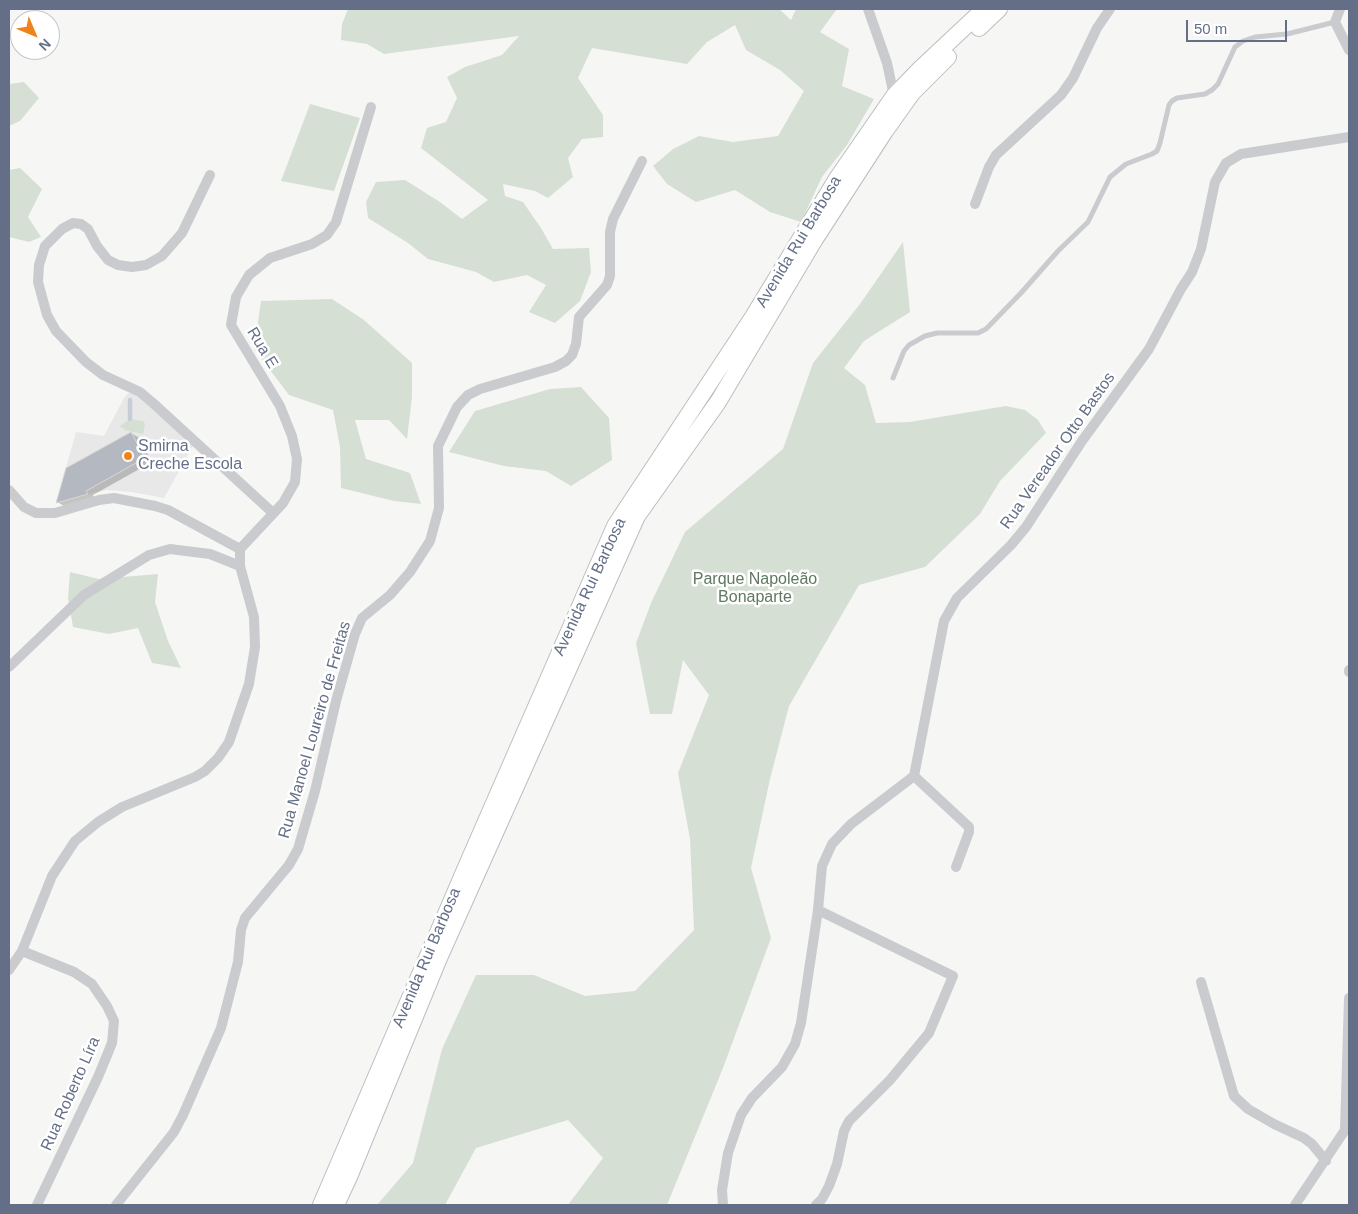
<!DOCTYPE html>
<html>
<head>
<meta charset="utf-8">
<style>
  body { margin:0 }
  #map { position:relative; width:1358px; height:1214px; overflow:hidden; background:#f6f7f4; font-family:Arial,sans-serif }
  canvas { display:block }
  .frame { position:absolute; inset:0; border:10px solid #646f87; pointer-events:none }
  .north { position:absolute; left:10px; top:10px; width:50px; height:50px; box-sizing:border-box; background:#fff; border:1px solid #c1c5cf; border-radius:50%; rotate:135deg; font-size:14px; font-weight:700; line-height:20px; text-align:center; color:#646f87 }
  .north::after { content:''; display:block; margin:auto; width:18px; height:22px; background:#f0821b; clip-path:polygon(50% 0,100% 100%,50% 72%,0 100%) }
  .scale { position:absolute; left:1186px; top:20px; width:101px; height:22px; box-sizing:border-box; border:2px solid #646f87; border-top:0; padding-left:6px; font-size:15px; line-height:18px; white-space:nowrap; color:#646f87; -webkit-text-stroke:4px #fff; paint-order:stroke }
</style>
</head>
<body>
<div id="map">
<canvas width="1358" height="1214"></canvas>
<div class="frame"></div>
<div class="north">N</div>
<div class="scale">50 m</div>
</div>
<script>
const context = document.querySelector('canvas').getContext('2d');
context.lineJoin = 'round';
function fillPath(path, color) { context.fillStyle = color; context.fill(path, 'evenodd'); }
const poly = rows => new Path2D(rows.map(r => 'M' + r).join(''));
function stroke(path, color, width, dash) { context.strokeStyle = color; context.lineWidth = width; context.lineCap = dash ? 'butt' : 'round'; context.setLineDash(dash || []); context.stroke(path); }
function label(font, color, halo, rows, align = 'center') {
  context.font = font + ' Arial,sans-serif'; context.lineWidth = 5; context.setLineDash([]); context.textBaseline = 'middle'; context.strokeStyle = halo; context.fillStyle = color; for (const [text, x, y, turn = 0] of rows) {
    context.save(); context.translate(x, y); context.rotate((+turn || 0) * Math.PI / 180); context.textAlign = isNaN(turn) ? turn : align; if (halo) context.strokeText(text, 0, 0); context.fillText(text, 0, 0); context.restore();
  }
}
fillPath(poly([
  [134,387,194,444,164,498,132,492,106,490,56,503,76,432,104,436,124,398]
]), '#e7e8e7');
fillPath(poly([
  [348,9,779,9,791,20,796,9,837,9,820,32,849,49,842,86,874,99,847,145,822,177,801,222,770,212,735,190,696,202,667,184,653,166,673,149,699,136,733,142,778,136,804,91,780,70,746,50,735,25,707,42,687,64,592,48,578,78,603,115,603,137,582,139,568,158,573,177,548,198,535,191,503,184,505,196,523,202,541,228,553,249,589,248,591,272,580,301,555,323,529,312,546,285,527,275,494,282,476,272,428,259,408,243,368,218,366,202,376,182,405,180,440,202,462,219,488,200,421,148,427,128,446,122,457,98,447,77,465,67,502,55,519,36,384,54,367,44,341,40,342,24],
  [24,82,39,98,20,121,9,126,9,84],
  [310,104,360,118,334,191,281,181],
  [20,168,42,189,28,217,41,237,29,242,9,237,9,170],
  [903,242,910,312,864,341,844,368,865,385,876,423,910,422,1006,406,1025,410,1038,420,1046,433,1000,481,980,514,925,567,859,585,789,706,770,779,751,868,771,938,723,1068,667,1205,568,1205,603,1158,568,1120,476,1148,445,1205,377,1205,413,1163,442,1049,476,975,534,975,585,996,635,991,694,930,690,839,678,773,709,695,683,660,672,714,650,714,636,643,651,603,685,532,783,449,813,363,860,304],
  [332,299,364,320,412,363,412,397,407,439,389,420,355,420,366,459,410,473,421,504,394,501,341,488,340,447,333,410,289,395,254,349,261,301],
  [581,387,609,418,612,460,571,486,546,471,504,466,449,452,475,411,550,389],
  [130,419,143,421,145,424,143,434,124,430,124,428,119,427],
  [70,572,99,579,158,574,155,602,168,641,181,668,152,663,138,628,109,634,73,627,68,598]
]), '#d6dfd4');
fillPath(poly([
  [131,433,138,437,152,462,93,495,94,498,64,506,57,502]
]), '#0003');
stroke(poly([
  [130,419,130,400]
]), '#c7cdd4', 4.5);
const building = poly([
  [131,432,145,458,86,491,88,494,56,503,66,468,131,432]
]);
fillPath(building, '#b4b8c0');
stroke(building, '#d8d9d6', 1);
const primary = poly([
  [979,28,999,9],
  [321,1205,467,865,615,526,753,317,838,177,894,96,920,69,984,9],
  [336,1205,349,1177,439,958,637,516,718,402,815,239,885,131,912,93,948,57]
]);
stroke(primary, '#bbbdc2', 18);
stroke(poly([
  [893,378,904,351,909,345,925,336,937,333,978,333,986,329,1021,293,1058,251,1088,222,1110,177,1126,164,1152,154,1157,151,1160,143,1169,105,1172,101,1177,98,1205,94,1212,90,1218,84,1235,47,1243,41,1255,37,1287,34,1335,22]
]), '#c9cbcf', 5);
stroke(poly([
  [868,9,887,63,894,96],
  [1340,9,1335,22,1349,50],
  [210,175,182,233,162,256,146,265,132,267,118,265,108,260,97,246,88,229,81,224,73,223,62,229,45,246,39,265,38,282,47,315,56,331,86,362,103,375,140,392,153,403,273,513],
  [975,204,989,167,996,155,1061,95,1073,78,1097,28,1110,9],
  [9,490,24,507,36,513,55,513,99,500,114,498,155,506,168,510,240,549],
  [240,549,283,503,295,482,297,459,292,436,280,406,231,325,236,297,249,275,270,258,312,244,327,235,336,222,371,107],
  [9,667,84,595,149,555,170,549,210,554,240,566],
  [1349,670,1349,672],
  [914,776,969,827,969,832,956,867],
  [22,951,74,972,92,984,107,1006,114,1021,112,1043,98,1077,37,1205],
  [9,970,22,951,52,876,75,841,98,822,122,807,195,777,205,771,218,758,229,742,249,684,255,647,254,617,240,566,240,549],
  [1201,982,1234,1096,1248,1109,1274,1124,1304,1138,1312,1144,1326,1161],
  [116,1205,174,1132,183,1115,221,1028,238,962,241,930,245,918,289,865,298,849,315,791,336,701,355,634,362,618,390,595,410,572,430,541,439,508,438,446,457,407,468,395,480,389,555,367,566,361,572,355,576,344,579,317,607,285,610,276,610,232,613,219,642,161],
  [723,1205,722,1190,728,1153,741,1115,752,1098,782,1067,795,1044,801,1023,818,910,822,866,832,844,851,824,914,776,944,621,957,598,1011,545,1026,527,1082,441,1149,349,1181,289,1192,272,1201,249,1215,182,1226,163,1241,154,1349,137],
  [816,1205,822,1199,829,1186,837,1164,844,1131,849,1121,890,1080,929,1033,953,976,818,910],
  [1295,1205,1345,1130,1349,998]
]), '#c9cbcf', 10);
stroke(primary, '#fff', 16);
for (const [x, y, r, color] of [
  [128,456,5,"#f0821b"]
]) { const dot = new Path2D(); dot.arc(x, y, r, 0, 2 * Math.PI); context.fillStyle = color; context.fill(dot); stroke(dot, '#fff', 2); }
label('16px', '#646f87', '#fff', [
  ["Avenida Rui Barbosa",799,242,-59],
  ["Rua E",262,348,59],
  ["Rua Vereador Otto Bastos",1058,451,-55],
  ["Avenida Rui Barbosa",590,587,-65],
  ["Rua Manoel Loureiro de Freitas",315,730,-74],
  ["Avenida Rui Barbosa",427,958,-67],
  ["Rua Roberto Líra",71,1094,-66]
]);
label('16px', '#646f87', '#fff', [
  ["Smirna",138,447],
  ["Creche Escola",138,465]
], 'left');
label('16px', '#5f7961', '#fff', [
  ["Parque Napoleão",755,580],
  ["Bonaparte",755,598]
]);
</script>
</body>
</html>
